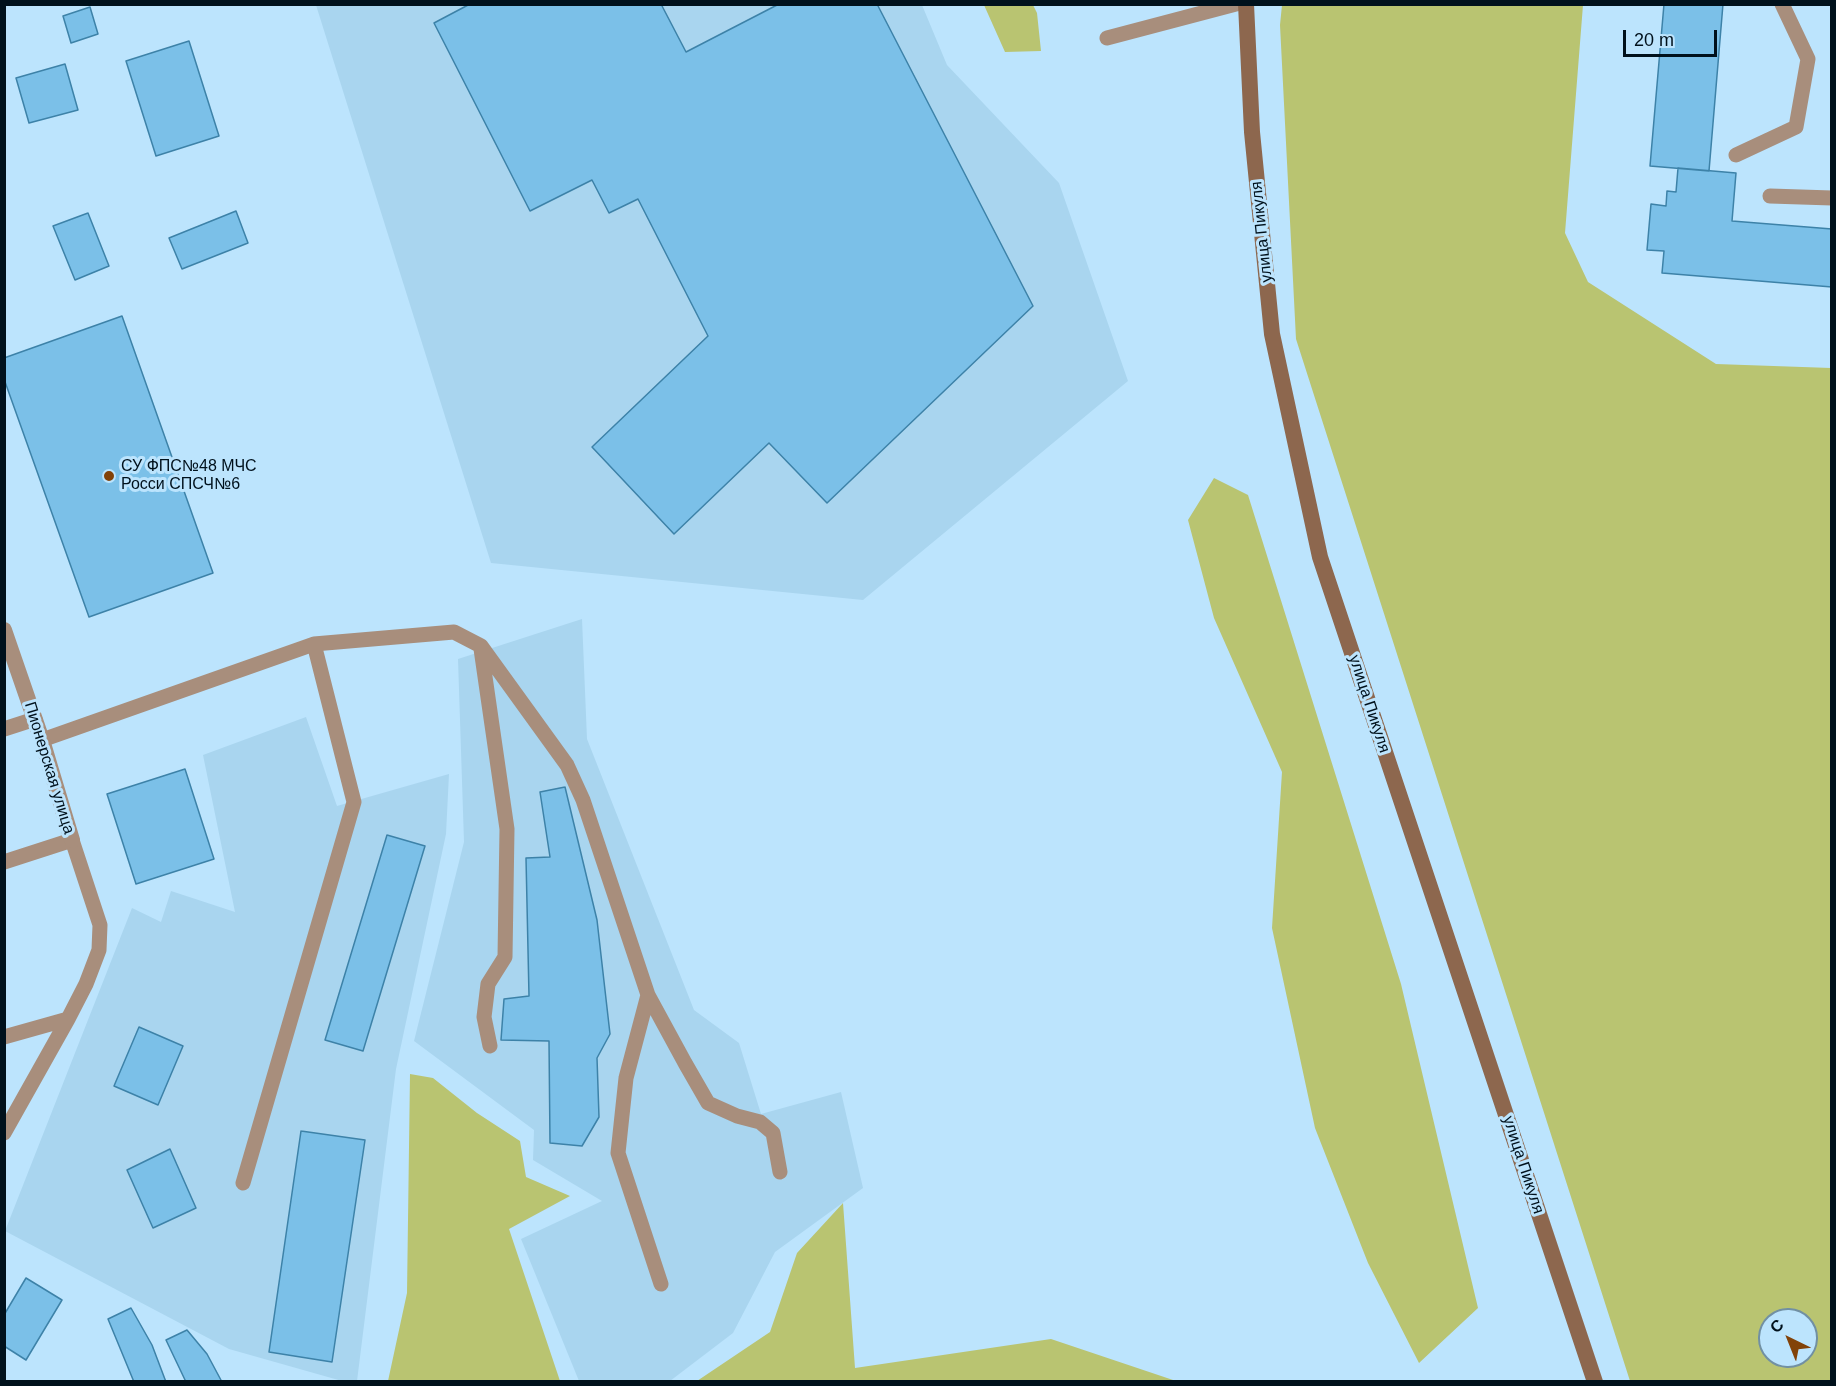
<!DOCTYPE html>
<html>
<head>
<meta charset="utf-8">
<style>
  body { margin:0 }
  #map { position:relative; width:1836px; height:1386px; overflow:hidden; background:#bce4fd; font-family:Arial,sans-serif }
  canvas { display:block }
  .frame { position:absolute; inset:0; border:6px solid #00111c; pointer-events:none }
  .north { position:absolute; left:1758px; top:1308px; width:60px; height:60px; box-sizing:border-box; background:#bce4fd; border:2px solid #7190a3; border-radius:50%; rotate:317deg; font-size:16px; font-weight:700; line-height:24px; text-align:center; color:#00111c }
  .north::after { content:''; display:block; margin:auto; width:21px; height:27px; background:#824208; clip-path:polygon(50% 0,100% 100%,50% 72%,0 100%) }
  .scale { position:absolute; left:1623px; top:30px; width:94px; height:27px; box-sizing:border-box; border:3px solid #00111c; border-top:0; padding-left:8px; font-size:18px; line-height:21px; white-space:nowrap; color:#00111c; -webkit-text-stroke:4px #bce4fd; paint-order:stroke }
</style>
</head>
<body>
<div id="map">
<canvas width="1836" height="1386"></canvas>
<div class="frame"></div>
<div class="north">С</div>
<div class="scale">20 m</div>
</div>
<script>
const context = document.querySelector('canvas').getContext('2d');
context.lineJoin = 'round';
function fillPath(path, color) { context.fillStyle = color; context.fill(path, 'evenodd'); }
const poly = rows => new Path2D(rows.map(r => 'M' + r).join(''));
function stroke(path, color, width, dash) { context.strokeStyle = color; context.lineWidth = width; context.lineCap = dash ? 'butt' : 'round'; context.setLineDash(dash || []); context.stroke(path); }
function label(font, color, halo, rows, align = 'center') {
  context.font = font + ' Arial,sans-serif'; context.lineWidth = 6; context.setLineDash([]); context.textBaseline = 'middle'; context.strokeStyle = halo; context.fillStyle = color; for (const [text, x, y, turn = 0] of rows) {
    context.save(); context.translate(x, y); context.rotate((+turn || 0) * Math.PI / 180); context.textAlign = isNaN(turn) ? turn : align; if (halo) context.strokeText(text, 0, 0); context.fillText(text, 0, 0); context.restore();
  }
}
fillPath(poly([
  [316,5,922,5,947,65,1059,183,1128,381,863,600,491,563],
  [582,619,587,739,694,1010,739,1043,761,1114,841,1092,863,1188,775,1252,733,1333,670,1381,579,1381,521,1239,602,1201,533,1160,534,1130,414,1041,464,842,458,659],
  [306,717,337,806,449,774,446,834,396,1069,357,1381,342,1381,229,1349,5,1231,132,908,161,922,171,891,235,912,203,755]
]), '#a9d5ef');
fillPath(poly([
  [984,5,1033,5,1037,13,1041,51,1005,52],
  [1282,5,1583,5,1565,233,1588,282,1716,364,1831,368,1831,1381,1630,1381,1296,339,1280,25],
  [1770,1320,1806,1320,1806,1356,1770,1356],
  [1214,478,1248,495,1401,984,1478,1308,1419,1363,1368,1263,1315,1128,1272,928,1282,772,1214,618,1188,520],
  [410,1074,433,1078,477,1113,520,1141,526,1177,570,1196,509,1229,560,1381,388,1381,407,1293],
  [843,1203,855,1368,1051,1339,1176,1381,697,1381,770,1332,797,1253]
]), '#b9c471');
const building = poly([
  [470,4,661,4,686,52,779,4,877,4,1033,306,827,503,769,443,674,534,592,447,708,336,638,199,609,213,592,180,530,211,434,23,470,4],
  [1664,4,1723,4,1709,171,1650,166,1664,4],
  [90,7,98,34,71,43,63,16,90,7],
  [189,41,219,136,156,156,126,61,189,41],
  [65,64,78,110,29,123,16,78,65,64],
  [1678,168,1736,173,1732,221,1832,229,1832,287,1662,273,1664,251,1647,250,1651,204,1666,206,1667,191,1676,192,1678,168],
  [236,211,248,243,182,269,169,238,236,211],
  [88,213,109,266,75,280,53,226,88,213],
  [122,316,213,573,89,617,4,379,4,358,122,316],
  [185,769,214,859,136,884,107,794,185,769],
  [565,787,597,920,610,1034,597,1058,599,1117,582,1146,550,1143,549,1041,501,1040,504,999,529,996,526,858,550,857,540,792,565,787],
  [387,835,425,846,363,1051,325,1040,387,835],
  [139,1027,183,1046,158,1105,114,1086,139,1027],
  [301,1131,365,1140,332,1362,269,1352,301,1131],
  [170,1149,196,1208,153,1228,127,1170,170,1149],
  [26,1278,62,1300,26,1360,4,1346,4,1315,26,1278],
  [131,1308,152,1345,166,1382,134,1382,108,1319,131,1308],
  [187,1330,207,1354,222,1382,186,1382,166,1340,187,1330]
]);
fillPath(building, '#7bc0e8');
stroke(building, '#3d82a8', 1.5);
stroke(poly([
  [1107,38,1236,4],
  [1736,155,1796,127,1808,59,1782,4],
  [1770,196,1832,198],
  [314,644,454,632,481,646,567,765,583,800,648,995,685,1063,708,1103,737,1116,760,1122,773,1133,780,1172],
  [481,649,507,829,505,957,488,984,484,1017,490,1046],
  [4,729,35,719],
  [42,740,314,644,354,802,243,1183],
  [4,862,72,840,100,925,99,950,86,984,68,1019,4,1037],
  [648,995,626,1078,618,1153,661,1284],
  [4,1133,68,1019]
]), '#a88e7c', 15);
stroke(poly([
  [4,630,42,740,72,840]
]), '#a88e7c', 16);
stroke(poly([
  [1246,4,1252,132,1272,334,1320,557,1595,1382]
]), '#8d674e', 16);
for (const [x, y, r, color] of [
  [109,476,6,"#824208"]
]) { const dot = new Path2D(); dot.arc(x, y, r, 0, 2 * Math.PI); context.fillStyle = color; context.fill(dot); stroke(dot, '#bce4fd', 2); }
label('16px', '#00111c', '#bce4fd', [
  ["улица Пикуля",1262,232,-96],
  ["улица Пикуля",1369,704,72],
  ["Пионерская улица",49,768,73],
  ["улица Пикуля",1523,1165,72]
]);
label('16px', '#00111c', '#bce4fd', [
  ["СУ ФПС№48 МЧС",121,467],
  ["Росси СПСЧ№6",121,485]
], 'left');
</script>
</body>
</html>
